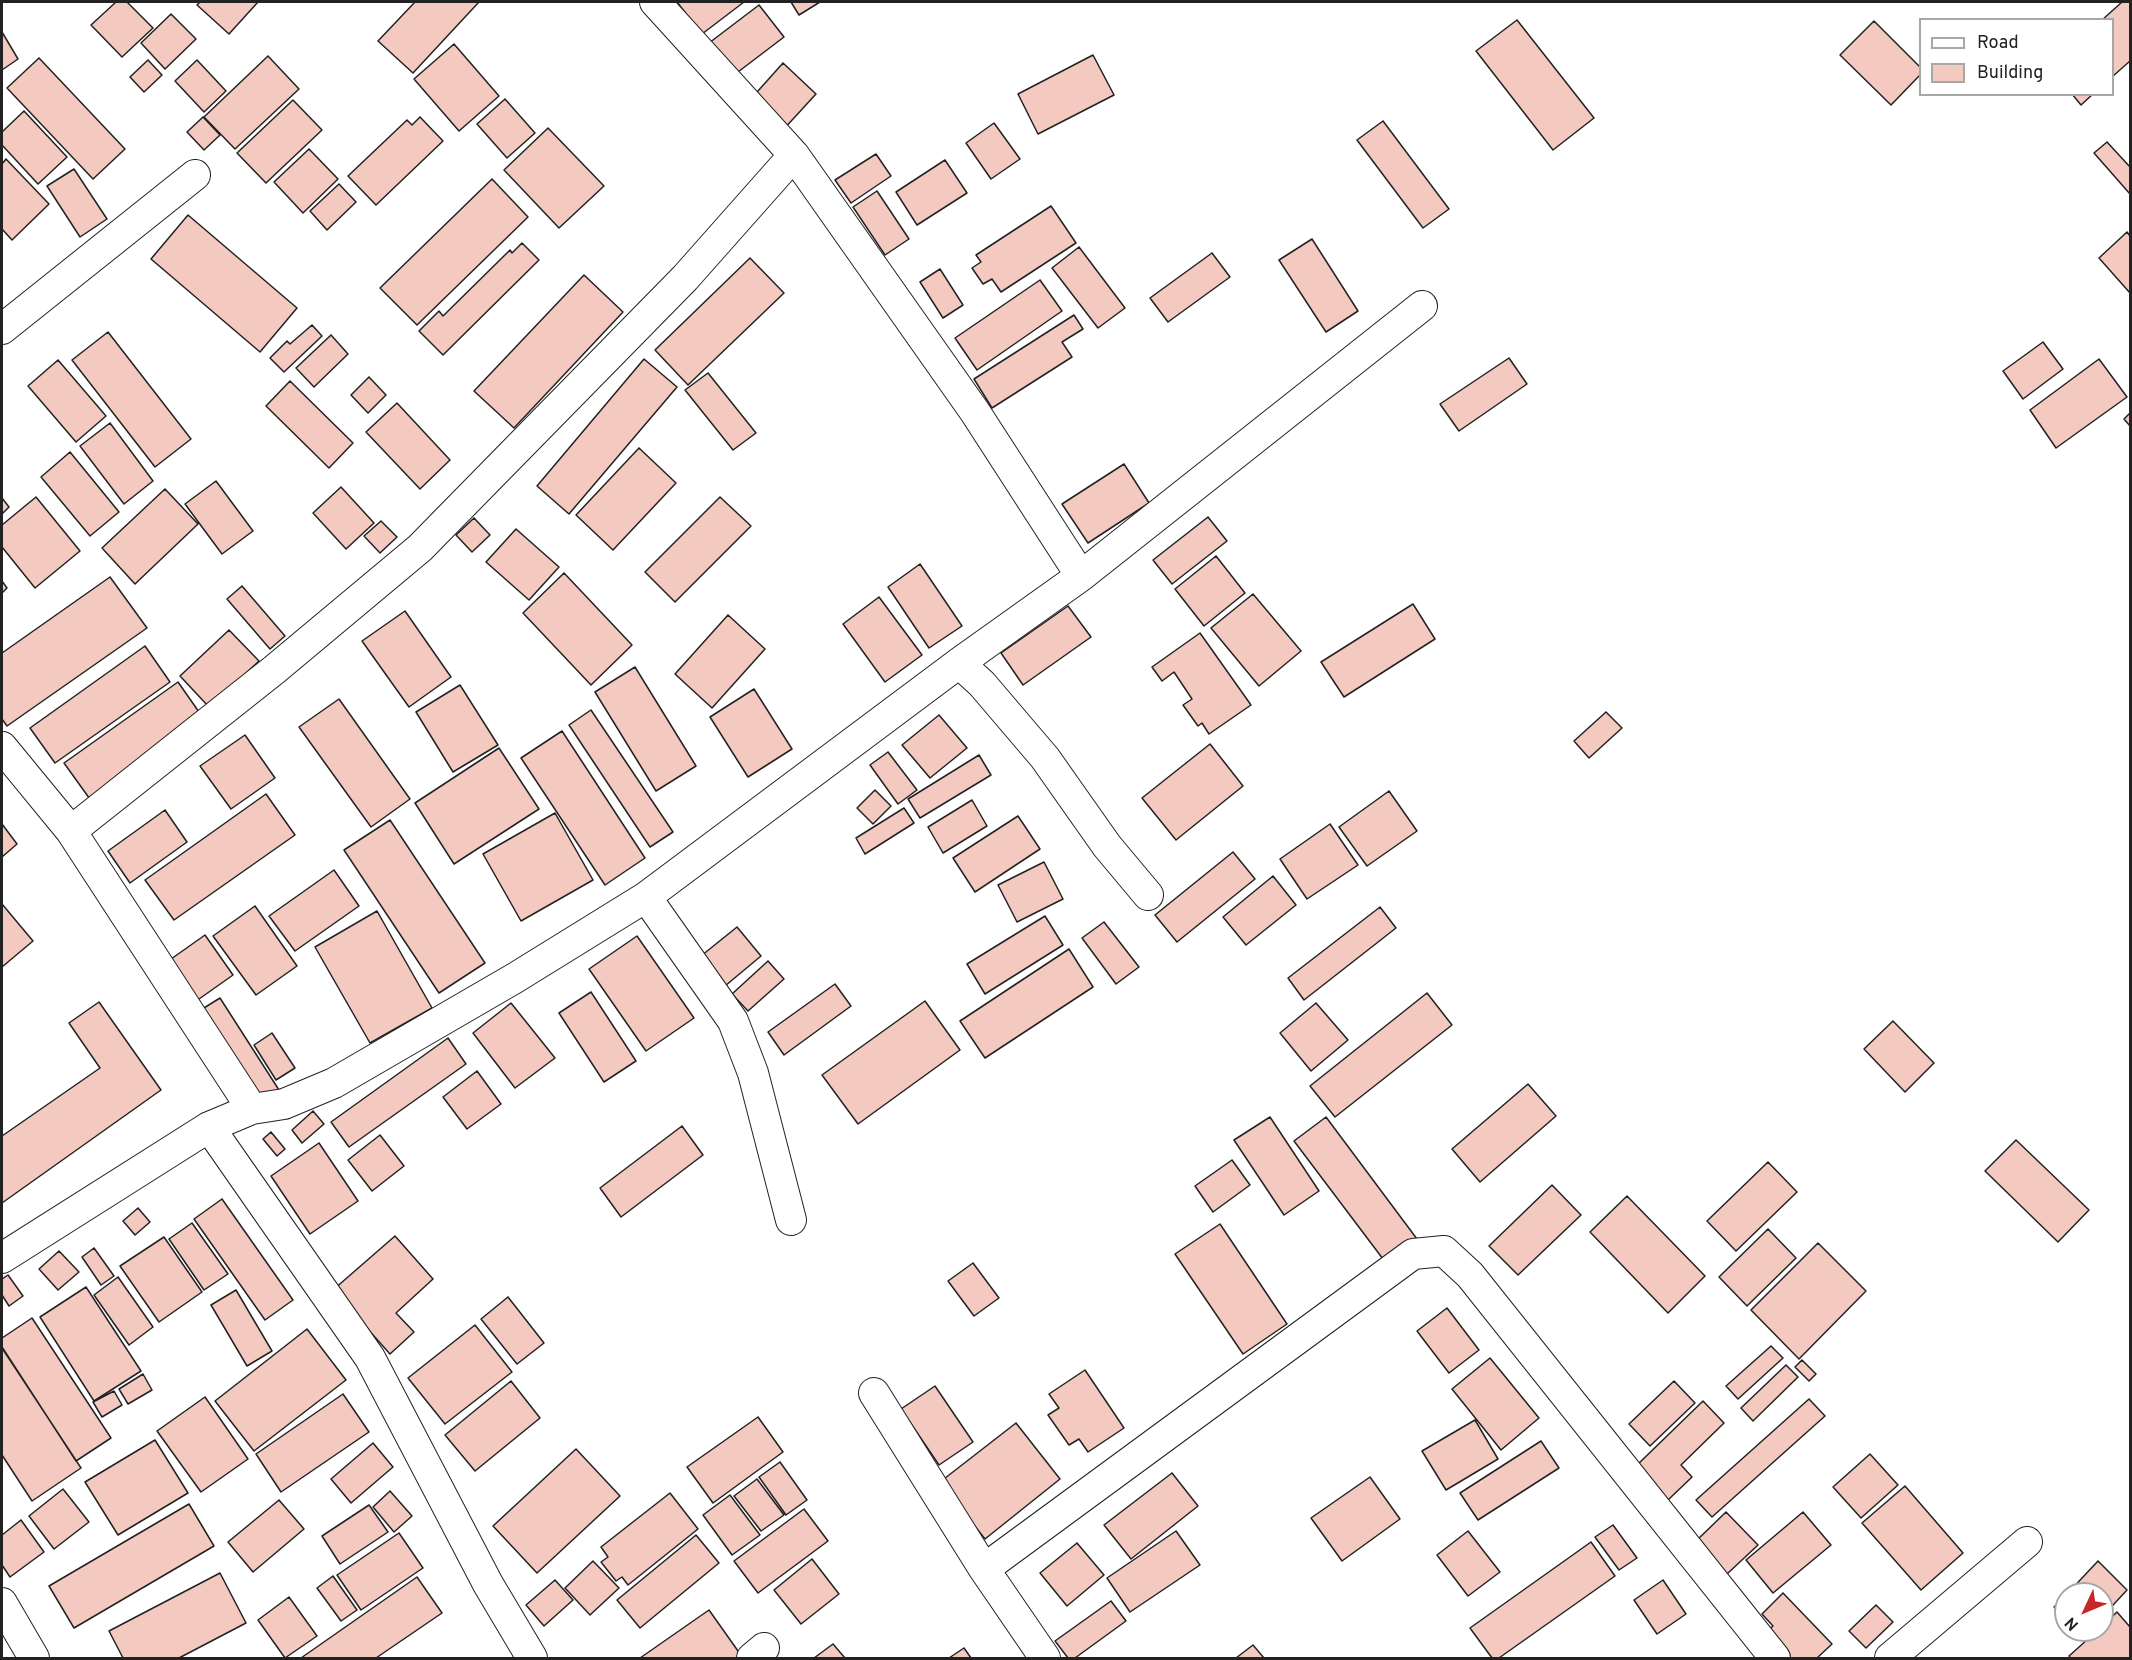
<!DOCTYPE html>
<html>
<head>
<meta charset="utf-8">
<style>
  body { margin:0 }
  #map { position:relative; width:2132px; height:1660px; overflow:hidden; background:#fff; font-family:Overpass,sans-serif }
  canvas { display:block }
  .frame { position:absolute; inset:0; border:3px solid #222; pointer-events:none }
  .legend { position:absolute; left:1919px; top:18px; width:195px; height:78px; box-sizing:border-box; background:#fff; border:2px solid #a7a7a7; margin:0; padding:8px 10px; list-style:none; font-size:18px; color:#222 }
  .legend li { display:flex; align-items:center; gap:12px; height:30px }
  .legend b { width:30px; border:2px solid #a7a7a7 }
  .north { position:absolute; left:2054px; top:1582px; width:60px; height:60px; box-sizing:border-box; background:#fff; border:2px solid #a7a7a7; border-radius:50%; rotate:226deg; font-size:16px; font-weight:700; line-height:24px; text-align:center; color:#222 }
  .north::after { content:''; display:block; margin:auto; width:21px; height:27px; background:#c62828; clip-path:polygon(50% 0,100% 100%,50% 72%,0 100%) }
</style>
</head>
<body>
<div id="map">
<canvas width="2132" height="1660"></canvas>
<div class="frame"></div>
<ul class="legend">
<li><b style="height:8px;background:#fff"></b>Road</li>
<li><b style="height:16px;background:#f3c9c0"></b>Building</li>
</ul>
<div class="north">N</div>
</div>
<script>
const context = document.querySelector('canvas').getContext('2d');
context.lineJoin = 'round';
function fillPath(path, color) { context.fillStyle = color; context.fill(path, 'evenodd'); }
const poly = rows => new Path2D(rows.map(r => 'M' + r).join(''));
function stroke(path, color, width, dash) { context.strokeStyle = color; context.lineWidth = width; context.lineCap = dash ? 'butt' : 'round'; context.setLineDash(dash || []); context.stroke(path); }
const building = poly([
  [116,2,127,2,153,28,122,57,91,25,116,2],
  [200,2,258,2,229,34,197,5,200,2],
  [415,2,479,2,413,73,378,41,415,2],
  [677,2,744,2,702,34,677,2],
  [791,2,820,2,799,15,791,2],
  [2122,2,2130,2,2130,61,2112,77,2112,20,2102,20,2122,2],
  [759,5,784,37,734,75,709,43,759,5],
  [171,14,196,39,165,69,141,43,171,14],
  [1517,20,1594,118,1553,150,1476,51,1517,20],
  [1874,21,1920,67,1920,75,1891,105,1840,55,1874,21],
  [2,32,18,59,2,70,2,32],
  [454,44,499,96,459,131,414,79,454,44],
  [1093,55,1114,95,1038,134,1018,94,1093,55],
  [268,56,299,89,235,149,204,117,268,56],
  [39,58,125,149,93,179,7,88,39,58],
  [148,60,162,75,144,92,130,77,148,60],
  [197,60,226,91,204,112,175,81,197,60],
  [783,63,816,94,782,131,749,101,783,63],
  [2072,94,2093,94,2081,105,2072,94],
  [505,99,535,133,507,158,477,124,505,99],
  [293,100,322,130,266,183,237,153,293,100],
  [24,111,67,157,38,184,2,145,2,132,24,111],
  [203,117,220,135,204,150,187,132,203,117],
  [420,117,443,141,376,205,348,176,407,120,412,125,420,117],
  [1383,121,1449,209,1423,228,1357,140,1383,121],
  [994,123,1020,159,991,179,966,143,994,123],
  [548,128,604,186,559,228,504,170,548,128],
  [2107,142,2130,167,2130,194,2094,153,2107,142],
  [309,149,338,179,303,213,274,182,309,149],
  [876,154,891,176,851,203,835,180,876,154],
  [6,159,49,204,12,240,2,229,2,164,6,159],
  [945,160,967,193,917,225,896,192,945,160],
  [74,169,107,219,80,237,47,186,74,169],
  [492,179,528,217,417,325,380,288,492,179],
  [339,184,356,202,327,230,310,211,339,184],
  [877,191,909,239,885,255,853,207,877,191],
  [1051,206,1076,243,1001,292,992,279,983,284,972,268,981,262,976,255,1051,206],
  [188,215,297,308,260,352,151,259,188,215],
  [2127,232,2130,236,2130,293,2099,258,2127,232],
  [1312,239,1358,311,1326,332,1279,260,1312,239],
  [522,243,539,260,443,355,419,331,439,311,443,316,510,250,512,253,522,243],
  [1079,247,1125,308,1098,328,1052,268,1079,247],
  [1212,253,1230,277,1168,322,1150,298,1212,253],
  [750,258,784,293,688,385,655,350,750,258],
  [940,269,963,305,943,318,920,282,940,269],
  [584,275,623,312,514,428,474,391,584,275],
  [1040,280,1062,311,977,370,955,338,1040,280],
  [1074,315,1083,329,1062,342,1072,357,992,408,974,379,1074,315],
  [312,325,322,336,284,372,270,358,287,341,290,344,312,325],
  [108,332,191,439,155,467,72,360,108,332],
  [331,335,348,354,314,387,296,368,331,335],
  [2043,342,2063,369,2023,399,2003,371,2043,342],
  [1509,358,1527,384,1459,431,1440,404,1509,358],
  [644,359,677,387,569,514,537,486,644,359],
  [2099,359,2127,397,2056,448,2030,410,2099,359],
  [58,360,106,416,76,442,28,386,58,360],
  [708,373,756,433,733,450,685,390,708,373],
  [369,377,386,395,368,413,351,395,369,377],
  [290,381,353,443,329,468,266,406,290,381],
  [397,403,450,460,420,489,366,432,397,403],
  [2130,413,2130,426,2124,419,2130,413],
  [110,423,153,481,124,504,80,446,110,423],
  [639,448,676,483,613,550,576,515,639,448],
  [70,452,119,512,90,536,41,477,70,452],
  [1124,464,1149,503,1088,543,1062,504,1124,464],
  [216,481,253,531,222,554,185,504,216,481],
  [341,487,374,523,346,549,313,513,341,487],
  [165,489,198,524,135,584,102,548,165,489],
  [36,497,80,551,35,588,2,547,2,525,36,497],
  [720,497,751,526,675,602,645,572,720,497],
  [2,498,9,507,2,514,2,498],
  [1208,517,1227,541,1172,584,1153,560,1208,517],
  [474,518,490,535,472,552,456,535,474,518],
  [381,521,397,537,380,553,364,536,381,521],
  [516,529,559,567,529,600,486,562,516,529],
  [1216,556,1245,593,1204,626,1175,589,1216,556],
  [920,564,962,626,929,648,888,587,920,564],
  [564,573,632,645,591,685,523,613,564,573],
  [110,577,147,628,7,726,2,719,2,653,110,577],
  [2,581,7,588,2,593,2,581],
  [242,586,285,636,270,649,227,599,242,586],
  [1253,594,1301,651,1259,686,1211,628,1253,594],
  [879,597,922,655,885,682,843,624,879,597],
  [1413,604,1435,639,1344,697,1321,662,1413,604],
  [1068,606,1091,637,1023,685,1001,653,1068,606],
  [405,611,451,677,409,707,362,641,405,611],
  [728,615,765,649,712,708,675,674,728,615],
  [229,630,259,661,209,707,180,676,229,630],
  [1200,633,1251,705,1209,734,1202,723,1198,726,1183,705,1192,699,1174,672,1162,681,1152,667,1200,633],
  [145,646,170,682,55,763,30,728,145,646],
  [635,667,696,766,656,791,595,692,635,667],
  [178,682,206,722,92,802,64,763,178,682],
  [460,685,498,745,453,772,416,712,460,685],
  [754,689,792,749,748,777,710,717,754,689],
  [339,699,410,799,371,827,299,727,339,699],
  [591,710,673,832,650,847,569,725,591,710],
  [1606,712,1622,728,1589,758,1574,741,1606,712],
  [939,715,967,748,930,778,902,745,939,715],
  [562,731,645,858,605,885,521,758,562,731],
  [245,735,275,778,231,809,200,766,245,735],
  [1210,744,1243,786,1176,840,1142,798,1210,744],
  [499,748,539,809,454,864,415,803,499,748],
  [888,752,917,790,898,804,870,765,888,752],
  [979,755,991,775,920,818,908,799,979,755],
  [875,790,891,806,873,824,857,808,875,790],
  [1389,791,1417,831,1367,866,1339,827,1389,791],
  [266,794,295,835,174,920,145,880,266,794],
  [972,800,987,826,943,853,928,827,972,800],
  [904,808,914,823,865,854,856,838,904,808],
  [165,810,187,842,130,883,108,851,165,810],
  [555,813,593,880,521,921,483,854,555,813],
  [1018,816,1040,849,975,892,953,858,1018,816],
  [390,820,485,963,439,993,344,850,390,820],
  [2,824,17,844,2,857,2,824],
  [1330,824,1358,865,1307,899,1280,859,1330,824],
  [1233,852,1255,879,1177,942,1155,915,1233,852],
  [1044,862,1063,899,1017,922,998,885,1044,862],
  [334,870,359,906,295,951,269,916,334,870],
  [1273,876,1296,905,1246,945,1223,917,1273,876],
  [2,904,33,941,2,967,2,904],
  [255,906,297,966,256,995,213,936,255,906],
  [1380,907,1396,928,1304,1000,1288,978,1380,907],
  [377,911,432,1008,370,1043,315,947,377,911],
  [1045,916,1063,945,985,994,967,964,1045,916],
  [1104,922,1139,967,1116,984,1082,938,1104,922],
  [737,927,761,956,725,986,701,956,737,927],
  [205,935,233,975,192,1004,164,964,205,935],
  [637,936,694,1018,646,1051,589,969,637,936],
  [1069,949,1093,987,985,1058,960,1021,1069,949],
  [768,961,784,979,748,1011,732,994,768,961],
  [835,984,851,1006,784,1055,768,1032,835,984],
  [591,992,636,1061,604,1082,559,1013,591,992],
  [1427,993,1452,1025,1335,1117,1310,1086,1427,993],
  [220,998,279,1090,258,1104,199,1011,220,998],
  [925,1001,960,1050,858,1124,822,1075,925,1001],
  [99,1002,161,1090,2,1203,2,1136,100,1068,69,1023,99,1002],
  [511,1003,555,1058,515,1088,473,1033,511,1003],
  [1316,1003,1348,1040,1311,1071,1280,1033,1316,1003],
  [1893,1021,1934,1063,1905,1092,1864,1049,1893,1021],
  [272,1033,295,1068,276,1080,254,1045,272,1033],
  [448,1038,466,1064,349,1147,331,1122,448,1038],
  [477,1071,501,1104,467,1129,443,1097,477,1071],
  [1528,1084,1556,1116,1480,1182,1452,1149,1528,1084],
  [313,1111,324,1124,302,1143,292,1130,313,1111],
  [1270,1117,1319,1191,1284,1215,1234,1140,1270,1117],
  [1326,1117,1417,1239,1386,1263,1294,1141,1326,1117],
  [682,1126,703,1155,621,1217,600,1188,682,1126],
  [271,1132,285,1149,277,1156,263,1139,271,1132],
  [380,1135,404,1166,372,1191,348,1160,380,1135],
  [2016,1140,2089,1210,2058,1242,1985,1171,2016,1140],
  [319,1143,358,1201,310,1234,271,1176,319,1143],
  [1232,1160,1250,1185,1213,1212,1195,1186,1232,1160],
  [1768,1162,1797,1192,1736,1251,1707,1221,1768,1162],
  [1552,1185,1581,1215,1518,1275,1489,1246,1552,1185],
  [1627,1196,1705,1276,1668,1313,1590,1232,1627,1196],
  [222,1199,293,1300,265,1320,194,1219,222,1199],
  [138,1208,150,1222,135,1235,123,1221,138,1208],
  [192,1223,228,1274,204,1290,169,1239,192,1223],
  [1220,1224,1287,1324,1243,1354,1175,1254,1220,1224],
  [1768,1229,1796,1258,1747,1306,1719,1277,1768,1229],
  [395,1236,433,1279,396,1313,414,1332,390,1354,333,1290,395,1236],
  [164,1237,202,1292,159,1322,120,1266,164,1237],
  [1818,1243,1866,1291,1799,1359,1751,1310,1818,1243],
  [94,1248,114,1276,101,1285,82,1257,94,1248],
  [59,1251,79,1272,58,1290,39,1269,59,1251],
  [973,1263,999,1298,974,1316,948,1281,973,1263],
  [8,1275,23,1296,9,1306,2,1295,2,1279,8,1275],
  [118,1277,153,1327,129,1345,94,1295,118,1277],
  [86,1287,141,1371,94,1401,40,1317,86,1287],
  [236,1290,272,1351,247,1366,211,1305,236,1290],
  [508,1297,544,1343,517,1364,481,1319,508,1297],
  [1447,1308,1479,1350,1449,1373,1417,1331,1447,1308],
  [32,1318,111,1438,76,1461,2,1347,2,1338,32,1318],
  [475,1325,512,1372,445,1424,408,1378,475,1325],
  [307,1329,346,1380,254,1451,215,1401,307,1329],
  [1771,1346,1783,1358,1738,1399,1726,1386,1771,1346],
  [2,1348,81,1468,32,1501,2,1455,2,1348],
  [1490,1358,1539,1418,1501,1450,1452,1389,1490,1358],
  [1802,1360,1816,1374,1809,1381,1795,1367,1802,1360],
  [1786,1365,1798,1377,1753,1421,1741,1408,1786,1365],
  [1085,1370,1124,1428,1088,1452,1079,1439,1069,1445,1048,1415,1059,1408,1049,1394,1085,1370],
  [143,1374,152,1390,128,1404,119,1389,143,1374],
  [511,1381,540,1418,475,1471,445,1435,511,1381],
  [1674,1381,1695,1403,1650,1446,1629,1424,1674,1381],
  [935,1386,973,1442,939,1465,901,1409,935,1386],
  [114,1391,122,1405,102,1417,93,1402,114,1391],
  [343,1394,369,1432,281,1492,256,1454,343,1394],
  [205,1397,248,1459,201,1492,157,1431,205,1397],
  [1809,1399,1825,1416,1712,1517,1696,1500,1809,1399],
  [1703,1401,1724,1423,1681,1465,1692,1477,1668,1500,1635,1467,1703,1401],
  [758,1417,783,1452,713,1503,687,1467,758,1417],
  [1475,1420,1498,1459,1446,1490,1422,1451,1475,1420],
  [1016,1423,1060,1479,985,1539,940,1482,1016,1423],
  [155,1440,188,1493,118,1535,85,1482,155,1440],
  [1541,1441,1559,1468,1478,1520,1460,1493,1541,1441],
  [373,1443,393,1467,351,1503,331,1479,373,1443],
  [576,1449,620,1496,537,1573,493,1526,576,1449],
  [1870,1454,1898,1485,1861,1518,1833,1487,1870,1454],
  [780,1462,807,1500,786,1515,759,1477,780,1462],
  [1172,1473,1198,1506,1131,1559,1104,1525,1172,1473],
  [1370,1477,1400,1519,1342,1561,1311,1518,1370,1477],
  [757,1479,784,1515,761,1531,734,1496,757,1479],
  [1905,1486,1963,1553,1921,1590,1862,1523,1905,1486],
  [63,1489,89,1522,54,1549,29,1516,63,1489],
  [390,1491,412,1516,394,1532,373,1507,390,1491],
  [670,1493,698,1529,628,1585,622,1577,616,1581,601,1562,608,1557,601,1547,670,1493],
  [730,1495,760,1535,732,1555,703,1515,730,1495],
  [279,1500,304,1529,253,1572,228,1542,279,1500],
  [189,1504,214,1546,74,1628,49,1586,189,1504],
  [369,1505,388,1532,340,1564,322,1536,369,1505],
  [804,1509,828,1541,758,1593,734,1561,804,1509],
  [1726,1512,1758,1545,1727,1574,1695,1542,1726,1512],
  [1803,1512,1831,1545,1773,1593,1746,1560,1803,1512],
  [21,1520,44,1552,10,1577,2,1565,2,1535,21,1520],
  [1613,1525,1637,1558,1619,1570,1595,1537,1613,1525],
  [1176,1531,1200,1565,1130,1612,1107,1578,1176,1531],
  [1468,1531,1500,1572,1468,1596,1437,1555,1468,1531],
  [399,1533,423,1568,361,1610,337,1575,399,1533],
  [696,1535,719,1563,640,1628,617,1600,696,1535],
  [1591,1542,1615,1576,1499,1658,1492,1658,1470,1628,1591,1542],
  [1077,1543,1104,1575,1067,1606,1040,1573,1077,1543],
  [812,1559,839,1594,801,1624,774,1590,812,1559],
  [593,1561,619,1588,590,1615,565,1588,593,1561],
  [2098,1561,2127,1590,2102,1617,2102,1594,2067,1594,2098,1561],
  [220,1573,246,1623,179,1658,123,1658,109,1631,220,1573],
  [333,1576,357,1610,341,1621,317,1588,333,1576],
  [417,1577,442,1613,376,1658,301,1658,417,1577],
  [555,1580,573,1600,544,1626,526,1605,555,1580],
  [1663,1580,1686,1614,1657,1634,1634,1600,1663,1580],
  [1783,1593,1832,1644,1817,1658,1788,1658,1764,1634,1773,1626,1762,1614,1783,1593],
  [2066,1595,2066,1619,2054,1607,2066,1595],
  [289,1597,317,1636,285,1658,258,1620,289,1597],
  [1111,1601,1126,1621,1075,1658,1068,1658,1055,1641,1111,1601],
  [1876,1605,1893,1622,1866,1648,1849,1631,1876,1605],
  [709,1610,743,1658,640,1658,709,1610],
  [2117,1612,2130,1627,2130,1658,2071,1658,2069,1656,2098,1630,2102,1630,2102,1626,2117,1612],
  [2078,1630,2089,1630,2084,1636,2078,1630],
  [833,1644,845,1658,814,1658,833,1644],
  [1253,1645,1264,1658,1236,1658,1253,1645],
  [964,1648,971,1658,949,1658,964,1648]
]);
fillPath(building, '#f3c9c0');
stroke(building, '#222', 1.5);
const minor = poly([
  [655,2,794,155,975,412,1081,576],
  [2,329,195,175],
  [959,663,982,684,1045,758,1107,846,1148,895],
  [2,747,71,831,252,1109],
  [71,831,274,670,420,548,685,278,794,155],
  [646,897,733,1021,753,1073,791,1220],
  [209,1127,370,1358,488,1584,532,1658],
  [2,1258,209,1127,252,1109,284,1104,334,1083,515,978,646,897,959,663,1081,576,1422,306],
  [874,1393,984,1569,1045,1658],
  [984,1569,1413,1254,1444,1251,1470,1275,1775,1658],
  [2,1603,34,1658],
  [752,1658,764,1648],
  [1890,1658,2027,1542]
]);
stroke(minor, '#222', 32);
stroke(minor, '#fff', 30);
</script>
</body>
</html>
